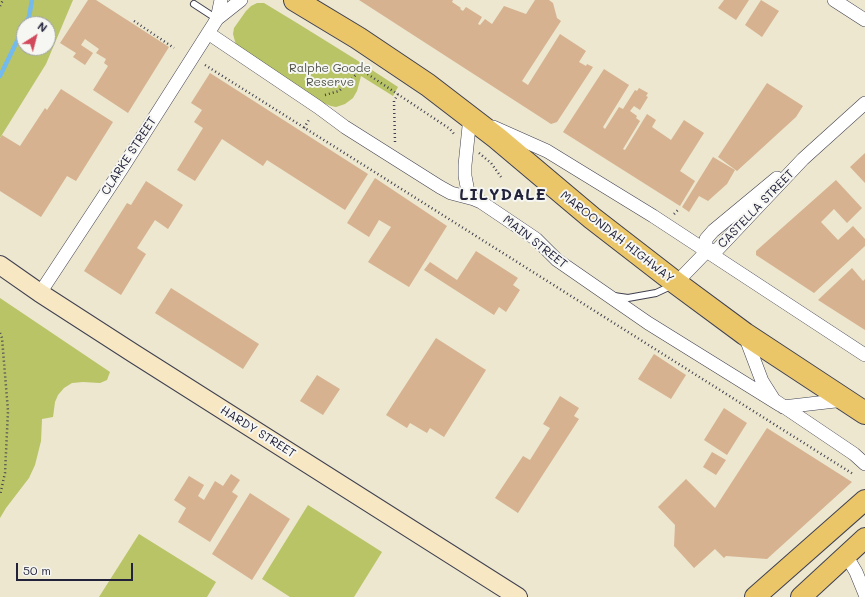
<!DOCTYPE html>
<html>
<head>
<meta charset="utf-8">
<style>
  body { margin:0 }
  #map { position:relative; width:865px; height:597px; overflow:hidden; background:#ece7ce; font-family:Mali,sans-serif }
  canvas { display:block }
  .north { position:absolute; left:16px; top:16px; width:40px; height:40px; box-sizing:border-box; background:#f6f6f2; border:1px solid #a1a1a9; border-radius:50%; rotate:36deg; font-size:11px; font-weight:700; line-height:16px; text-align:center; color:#22223b }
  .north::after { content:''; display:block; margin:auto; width:14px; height:18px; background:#d1495b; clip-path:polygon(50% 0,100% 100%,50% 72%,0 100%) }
  .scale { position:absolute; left:16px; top:563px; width:117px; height:18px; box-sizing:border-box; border:2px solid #22223b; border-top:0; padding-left:5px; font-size:12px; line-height:14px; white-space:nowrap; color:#22223b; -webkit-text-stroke:3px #f6f6f2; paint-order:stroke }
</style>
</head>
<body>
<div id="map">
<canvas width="865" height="597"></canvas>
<div class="north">N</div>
<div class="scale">50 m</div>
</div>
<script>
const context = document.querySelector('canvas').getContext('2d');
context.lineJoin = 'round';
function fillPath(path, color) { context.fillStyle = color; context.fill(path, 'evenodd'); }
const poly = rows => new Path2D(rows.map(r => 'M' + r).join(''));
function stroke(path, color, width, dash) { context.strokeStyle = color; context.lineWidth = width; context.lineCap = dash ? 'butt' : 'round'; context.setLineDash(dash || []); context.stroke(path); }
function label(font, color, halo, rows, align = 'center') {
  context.font = font + ' Mali,sans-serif'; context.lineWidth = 4; context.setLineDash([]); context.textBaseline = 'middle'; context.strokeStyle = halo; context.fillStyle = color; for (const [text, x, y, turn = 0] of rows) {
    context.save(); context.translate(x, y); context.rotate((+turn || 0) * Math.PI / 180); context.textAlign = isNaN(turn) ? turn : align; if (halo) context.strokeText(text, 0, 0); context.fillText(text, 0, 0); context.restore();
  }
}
fillPath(poly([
  [0,0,73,0,46,64,0,138],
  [24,24,48,24,48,48,24,48],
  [257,3,264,3,297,23,355,59,398,87,393,96,361,76,357,91,353,98,345,104,336,107,331,106,323,103,236,45,233,34,234,28,246,11,251,6],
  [0,298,110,372,107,380,100,383,83,382,72,383,64,388,58,395,55,402,53,417,42,419,41,441,35,465,29,478,6,508,0,518],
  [308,505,382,552,354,597,290,597,262,579],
  [139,534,216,582,207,597,99,597]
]), '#b8c466');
stroke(poly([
  [25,24,29,17,32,0],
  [0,76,24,27]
]), '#75baec', 4.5);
fillPath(poly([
  [88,0,96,0,169,47,128,113,93,90,108,66,104,63,106,59,96,53,99,49,85,39,81,45,93,53,85,65,73,57,76,53,60,43],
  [359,0,453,0,452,2,461,8,460,9,463,11,466,7,482,17,478,24,480,25,485,19,492,24,504,6,526,14,535,0,549,0,553,3,557,18,561,21,522,81,528,85,560,34,586,51,579,62,586,66,587,64,593,67,557,122,551,124],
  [724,0,749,0,736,20,718,8],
  [761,0,779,11,762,37,745,25],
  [604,69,629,85,603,127,605,129,619,107,623,109,635,90,637,91,639,88,648,93,646,96,648,97,640,110,634,106,630,111,637,116,636,118,640,121,623,149,625,150,647,114,656,120,652,127,671,140,684,120,704,133,680,171,695,181,680,206,563,132],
  [210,73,368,174,345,210,267,160,263,166,222,139,195,181,177,170,203,128,194,122,202,110,191,103],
  [767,83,803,106,796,117,737,171,718,157],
  [61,89,113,122,76,181,67,176,41,217,0,191,0,138,2,135,20,146,45,108,47,110],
  [865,153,865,183,850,167],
  [713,157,735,170,727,184,708,201,699,196,689,212,682,207],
  [375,178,447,226,409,287,368,262,391,227,379,220,369,237,347,223],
  [836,180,862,208,847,223,834,209,821,222,838,240,853,226,865,239,865,246,814,293,756,255,756,251],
  [146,181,183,205,168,229,155,220,137,248,146,254,121,295,84,271,127,203,131,205],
  [476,251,518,278,513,285,520,290,506,312,499,307,494,315,424,270,430,262,457,280],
  [852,268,863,281,865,279,865,330,818,300],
  [171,288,259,344,243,369,155,313],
  [436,338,486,370,444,437,430,428,427,433,410,423,407,428,386,415],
  [654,354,686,375,671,399,638,379],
  [317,375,340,389,323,415,300,401],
  [560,396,579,408,574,416,579,419,518,513,495,498,523,456,530,460,550,428,543,424],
  [724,408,747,423,727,455,704,440],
  [767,428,852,482,767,559,726,556,724,558,715,549,694,568,674,546,675,525,658,507,686,479,715,508],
  [712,452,726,460,716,475,703,467],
  [231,474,240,480,232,492,238,496,210,542,178,522,186,508,174,500,189,476,204,485,198,496,204,500,215,481,223,486],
  [250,493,290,519,252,580,212,554]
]), '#d6b291');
const lane = poly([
  [194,4,217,19],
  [614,296,628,298,656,293,673,285]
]);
const street = poly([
  [834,0,865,20],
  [217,19,241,0],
  [208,33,318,107,345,127,440,187,451,193,474,199,481,202,536,239,557,260,648,323,780,405],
  [493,127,547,151,653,216,865,355],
  [469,197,465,176,465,165,470,117,473,119],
  [706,252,706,239,713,231,777,178],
  [676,283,706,252,717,250,803,159,865,103],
  [40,293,121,170,217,19,221,0],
  [745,336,762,381,774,400,854,454,865,464],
  [783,407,844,400],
  [846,555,856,572,865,594]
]);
const secondary = poly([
  [0,265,40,293,133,353,518,597]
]);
const primary = poly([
  [755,597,865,500],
  [801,597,865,538]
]);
const highway = poly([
  [295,0,358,38,428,85,497,138,592,218,676,283,745,334,865,413]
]);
stroke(lane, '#404051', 8);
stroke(street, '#404051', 14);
stroke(secondary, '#404051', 20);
stroke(primary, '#404051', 22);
stroke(highway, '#404051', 24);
stroke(poly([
  [0,6,3,0],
  [134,21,174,48],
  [205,65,853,474],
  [325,95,339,91,360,71,363,71,450,129,454,134],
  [304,128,310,118],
  [395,142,394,101,398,94],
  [479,153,491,163,501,177],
  [674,214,679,209],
  [0,333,2,338,8,411,5,473,0,495]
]), '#404051', 2.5, [1, 3]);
stroke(lane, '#fff', 6);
stroke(street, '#fff', 13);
stroke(secondary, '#f7e8c3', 18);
stroke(primary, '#ebc669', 20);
stroke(highway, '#ebc669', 22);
label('12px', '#4f5348', '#f6f6f2', [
  ["Ralphe Goode",330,68],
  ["Reserve",330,82]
]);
label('12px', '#22223b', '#f6f6f2', [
  ["CLARKE STREET",129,156,-57],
  ["CASTELLA STREET",756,209,-46],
  ["MAROONDAH HIGHWAY",617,237,38],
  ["MAIN STREET",535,242,38],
  ["HARDY STREET",258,432,32]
]);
context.letterSpacing = '1px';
label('bold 16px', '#22223b', '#f6f6f2', [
  ["LILYDALE",503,195]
]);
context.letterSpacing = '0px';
</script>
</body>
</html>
